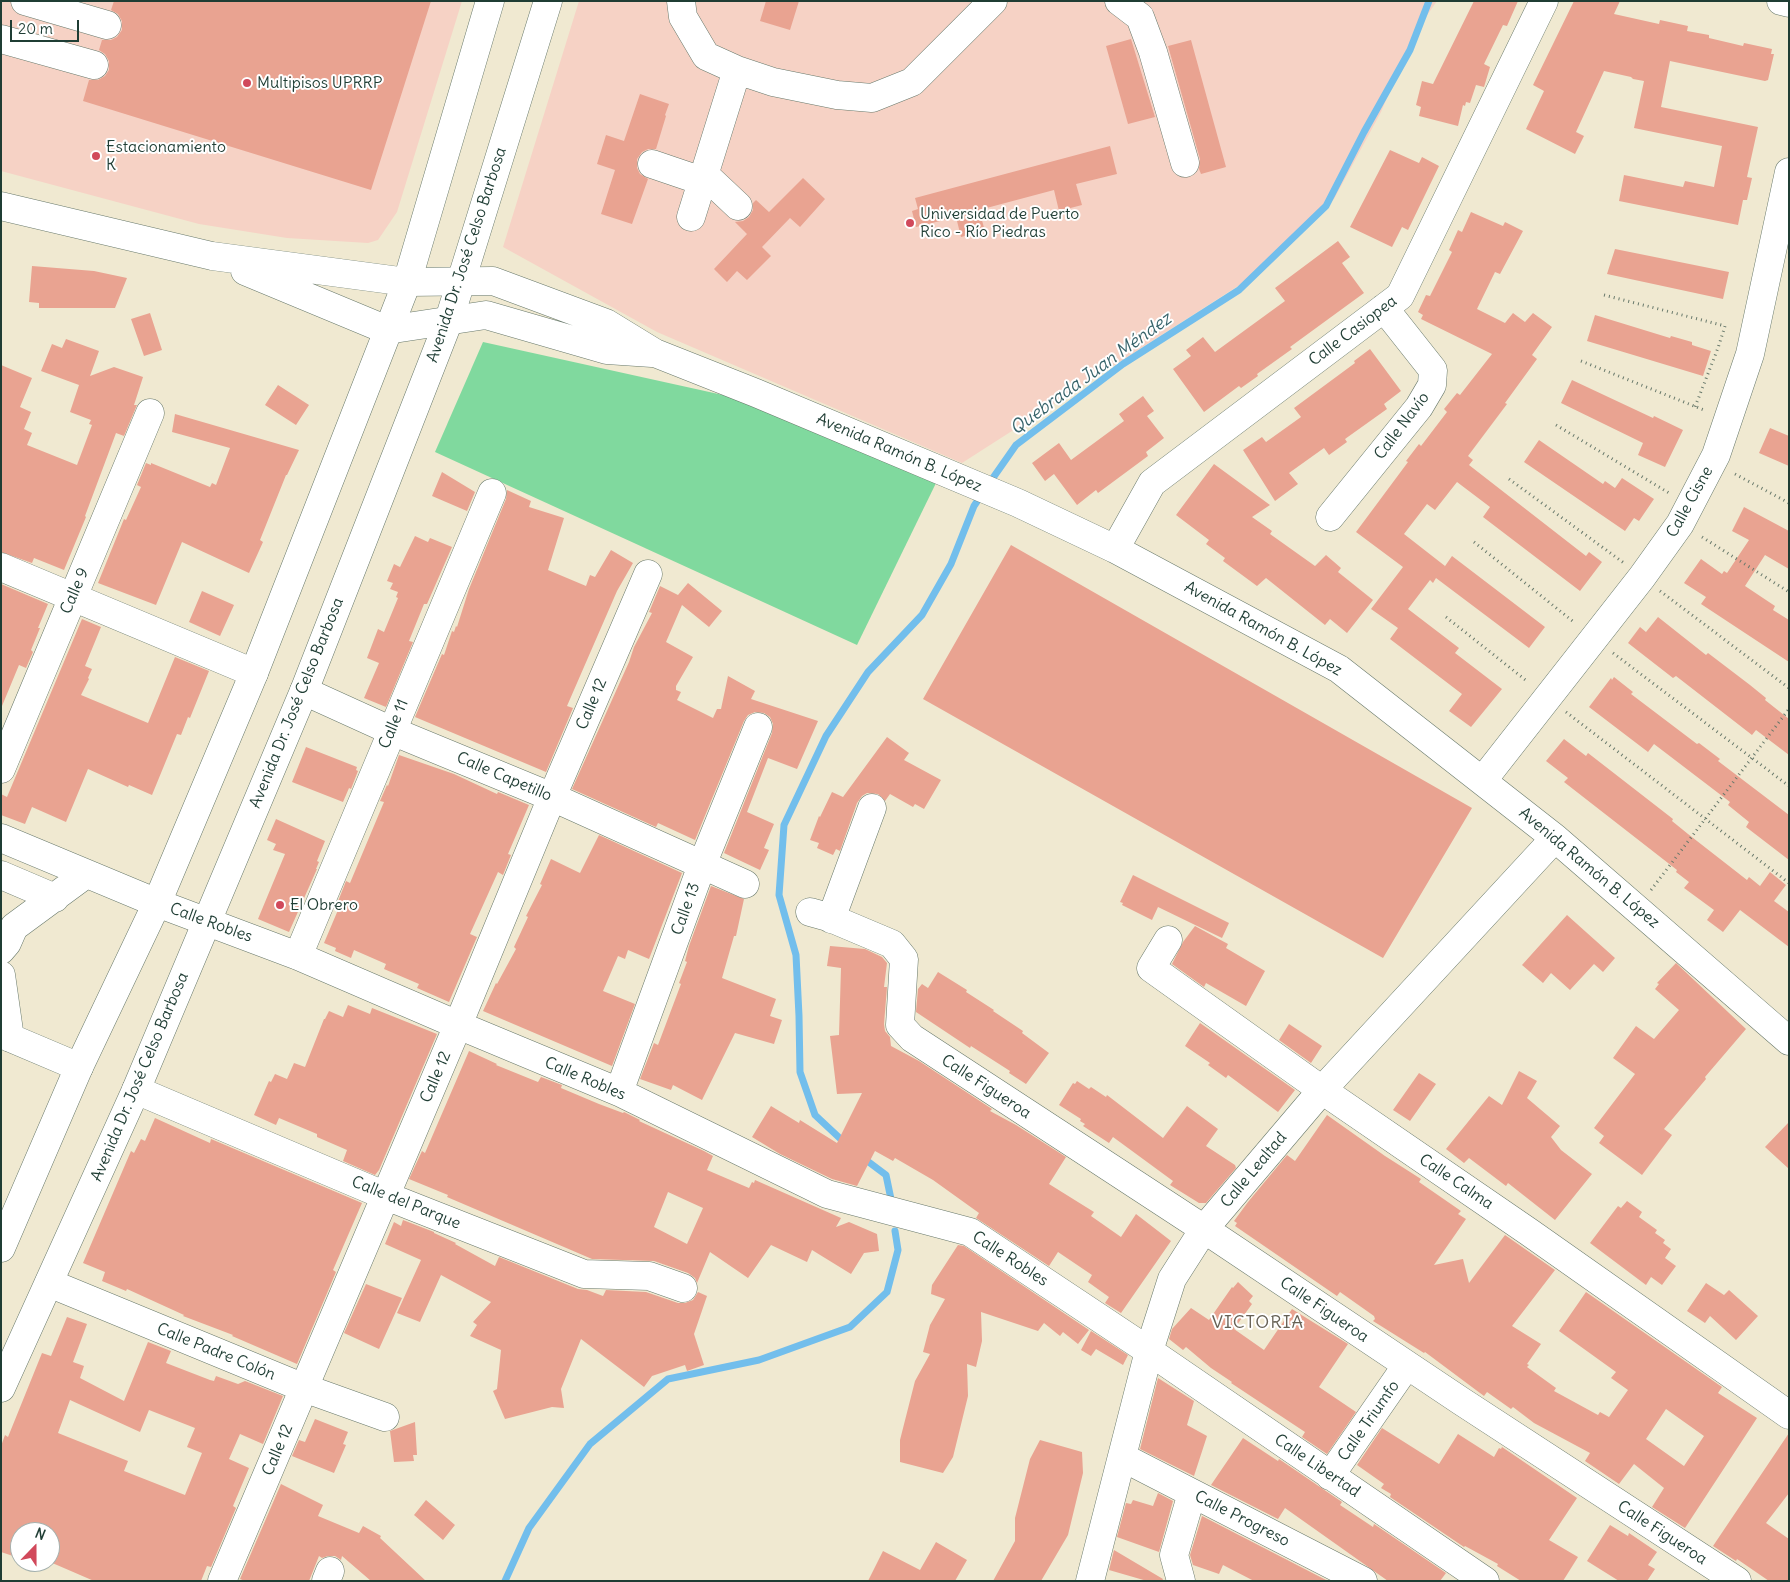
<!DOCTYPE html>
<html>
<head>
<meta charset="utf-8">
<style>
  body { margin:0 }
  #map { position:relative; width:1790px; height:1582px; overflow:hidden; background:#f0e9d1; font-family:Delius,sans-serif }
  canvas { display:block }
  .frame { position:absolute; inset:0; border:2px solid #1f3d34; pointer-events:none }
  .north { position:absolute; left:10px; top:1522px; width:50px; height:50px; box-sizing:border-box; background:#fff; border:1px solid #a5b1ae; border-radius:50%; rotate:22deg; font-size:14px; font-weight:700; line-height:20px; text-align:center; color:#1f3d34 }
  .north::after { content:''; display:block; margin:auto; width:18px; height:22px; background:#d1495b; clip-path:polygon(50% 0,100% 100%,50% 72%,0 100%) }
  .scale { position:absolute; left:10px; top:20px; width:69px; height:22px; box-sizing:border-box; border:2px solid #1f3d34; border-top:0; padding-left:6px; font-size:15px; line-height:18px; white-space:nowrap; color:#1f3d34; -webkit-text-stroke:4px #fff; paint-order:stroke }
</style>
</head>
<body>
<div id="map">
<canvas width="1790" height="1582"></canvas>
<div class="frame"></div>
<div class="north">N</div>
<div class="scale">20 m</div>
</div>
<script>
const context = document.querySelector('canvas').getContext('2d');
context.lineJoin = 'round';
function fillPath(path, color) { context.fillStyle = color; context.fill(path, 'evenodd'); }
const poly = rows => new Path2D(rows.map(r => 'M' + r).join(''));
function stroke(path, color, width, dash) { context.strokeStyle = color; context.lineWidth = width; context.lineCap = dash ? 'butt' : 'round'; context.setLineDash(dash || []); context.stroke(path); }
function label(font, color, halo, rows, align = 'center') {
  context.font = font + ' Delius,sans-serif'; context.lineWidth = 4; context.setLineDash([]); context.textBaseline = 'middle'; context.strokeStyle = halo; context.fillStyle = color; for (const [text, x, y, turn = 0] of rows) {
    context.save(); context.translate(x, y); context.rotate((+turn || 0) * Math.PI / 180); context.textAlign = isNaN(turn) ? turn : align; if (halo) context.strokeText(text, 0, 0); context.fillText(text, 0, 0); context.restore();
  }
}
fillPath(poly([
  [1,1,462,1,397,212,378,240,368,243,287,238,199,224,1,171],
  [579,1,1437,1,1414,34,1381,112,1334,199,1252,277,962,463,657,332,503,247]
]), '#f6d2c5');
fillPath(poly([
  [483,342,732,397,937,481,857,645,435,452]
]), '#80d99e');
stroke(poly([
  [988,485,1016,445,1123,364,1239,290,1326,206,1364,132,1410,50,1429,1],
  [846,1144,815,1115,800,1072,799,1016,796,955,779,895,784,825,826,736,868,672,922,615,951,564,974,506,982,494],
  [862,1157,886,1175,892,1204],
  [505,1581,529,1528,590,1444,668,1379,759,1360,850,1327,887,1292,898,1250,895,1231]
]), '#72beec', 7);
fillPath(poly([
  [114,1,431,1,371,190,83,101,89,80,98,80,105,76,109,70,109,61,105,54,99,50,102,40,111,40,117,37,122,30,122,21,118,14,111,10],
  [766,1,799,1,790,30,760,21],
  [1474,1,1518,1,1507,26,1503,25,1484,64,1490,67,1484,87,1476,85,1470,103,1466,102,1465,106,1463,105,1458,126,1419,116,1421,107,1416,105,1422,81,1433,84],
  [1574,1,1620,1,1614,14,1659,24,1660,20,1688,26,1687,31,1709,35,1709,38,1743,46,1744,43,1772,49,1771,54,1774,54,1768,80,1765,81,1670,61,1661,107,1758,127,1747,177,1752,178,1747,200,1743,200,1738,225,1619,201,1624,175,1683,187,1685,181,1714,187,1722,146,1634,128,1644,81,1633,79,1631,77,1604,71,1576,132,1584,136,1575,154,1526,129,1544,91,1533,85],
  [1131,39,1155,117,1128,124,1106,46],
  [1191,40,1226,167,1201,174,1199,169,1200,159,1168,46],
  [640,94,669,104,665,115,666,116,656,149,648,149,642,152,637,159,637,168,640,174,648,179,632,224,601,214,615,170,597,164,606,135,624,141],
  [1110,146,1117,174,1076,184,1082,205,1059,211,1054,190,979,210,985,231,961,237,956,217,916,227,912,211,918,209,915,198],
  [1390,150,1419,163,1422,157,1439,166,1408,230,1402,227,1392,247,1350,227],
  [803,178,825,199,800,227,790,218,762,247,771,256,747,280,737,271,727,282,714,269,747,234,735,222,743,221,749,217,753,210,753,203,756,200,769,212],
  [1471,212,1503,226,1505,222,1523,231,1500,274,1495,272,1477,309,1505,323,1513,313,1525,322,1533,313,1552,327,1532,355,1537,359,1505,403,1507,404,1468,456,1473,460,1469,465,1586,556,1589,552,1602,562,1580,591,1483,517,1490,507,1457,482,1435,510,1427,504,1404,534,1445,566,1443,569,1452,556,1545,627,1529,648,1436,578,1433,583,1430,580,1408,609,1459,648,1455,653,1502,689,1471,727,1449,711,1462,694,1390,639,1398,628,1371,609,1403,567,1356,532,1408,462,1406,461,1419,444,1421,446,1447,412,1444,409,1457,393,1460,395,1492,354,1421,319,1423,315,1418,312,1426,295,1430,296,1452,252,1449,250,1458,230,1462,232],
  [1338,241,1350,257,1342,263,1364,293,1290,347,1292,349,1257,374,1258,376,1241,388,1239,386,1204,412,1173,369,1191,356,1186,350,1203,337,1215,352,1285,301,1275,288],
  [1615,249,1729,272,1723,299,1607,274],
  [32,266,94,271,127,278,115,308,39,308,39,303,29,302],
  [150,313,162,350,144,356,131,319],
  [1595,315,1670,338,1671,336,1692,342,1692,345,1711,351,1703,376,1587,341],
  [66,339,99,351,90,376,114,367,143,377,134,405,137,405,124,436,116,433,85,516,86,517,64,570,34,558,32,563,1,552,1,365,32,378,20,407,31,412,24,429,32,433,27,445,77,465,92,425,89,424,91,420,70,412,79,385,41,371,52,344,62,348],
  [1370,349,1401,391,1384,404,1387,409,1345,439,1347,442,1329,455,1324,448,1289,473,1298,484,1275,501,1243,450,1262,437,1266,442,1301,417,1294,408,1355,363,1354,361],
  [1572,380,1653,418,1654,416,1683,430,1665,467,1638,455,1643,443,1561,403],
  [278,385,309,405,296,425,265,405],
  [1143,396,1154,411,1147,416,1164,438,1146,452,1148,456,1098,493,1096,490,1077,505,1054,474,1045,481,1032,463,1059,443,1071,460,1124,421,1119,414],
  [175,414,299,450,287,475,286,475,260,540,263,542,249,573,182,542,156,605,98,583,124,519,126,520,141,487,137,485,146,463,151,465,151,463,210,487,212,483,216,485,230,448,172,432],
  [1770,428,1789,436,1789,466,1759,453],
  [1539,440,1603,484,1605,481,1615,488,1622,478,1654,499,1639,521,1634,518,1625,531,1524,462],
  [1214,464,1270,505,1252,517,1272,531,1270,534,1315,566,1326,555,1341,568,1338,572,1373,600,1347,633,1330,619,1325,625,1266,578,1257,586,1223,561,1225,558,1206,544,1209,540,1176,515],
  [442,472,475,492,467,511,432,496],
  [507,490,531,501,529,507,564,518,548,570,586,586,590,575,595,577,611,550,633,563,617,591,567,706,573,708,546,772,415,717,442,654,444,655,452,631,454,632,456,626,457,627,469,589,506,499],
  [1744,507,1789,531,1789,569,1765,555,1745,586,1775,606,1773,610,1789,620,1789,662,1701,604,1706,597,1684,583,1701,559,1722,574,1724,571,1727,573,1749,540,1732,531],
  [415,536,428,542,430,538,452,547,427,604,424,604,409,641,413,642,386,707,364,698,379,663,367,658,378,629,384,632,398,598,396,597,398,592,390,589,393,583,387,581,394,564,400,567],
  [1011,545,1472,808,1383,958,923,699],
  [688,583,722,611,709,627,682,605,666,642,693,657,676,686,676,690,681,692,677,700,713,718,717,709,721,709,728,676,755,691,751,699,818,721,797,769,768,758,747,812,774,824,764,848,769,850,760,870,724,853,772,733,773,724,770,717,764,713,755,712,748,715,744,721,695,840,658,823,656,827,572,789,629,662,634,647,652,613,649,612,660,586,678,595],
  [1,584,48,604,38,628,40,628,31,650,33,652,26,668,19,665,2,706],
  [202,591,234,605,220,636,189,622],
  [1658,617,1706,655,1708,653,1750,685,1766,698,1765,700,1789,719,1789,755,1756,730,1752,735,1676,676,1673,678,1628,643,1640,627,1646,632],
  [82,619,101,627,85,666,92,669,88,678,89,679,81,695,148,723,175,657,209,671,190,718,188,717,181,735,177,734,152,795,129,785,128,787,88,769,66,822,32,807,25,824,1,815,1,794,7,797],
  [1614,677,1633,692,1631,694,1697,744,1699,743,1720,759,1718,761,1789,815,1789,860,1746,827,1749,822,1728,805,1730,802,1654,744,1648,752,1589,707,1611,678,1612,680],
  [887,737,909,753,904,760,941,780,924,809,915,804,913,807,890,794,885,801,878,794,867,793,862,796,857,803,840,851,836,849,833,855,817,848,819,843,810,840,819,816,820,817,832,792,843,797],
  [1564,739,1586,756,1588,753,1673,819,1672,821,1688,834,1747,880,1749,877,1760,886,1770,872,1786,885,1774,901,1789,912,1789,947,1740,910,1723,932,1707,920,1714,910,1684,888,1689,882,1676,872,1677,870,1564,782,1568,778,1546,761],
  [306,747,357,767,356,770,358,771,351,789,349,788,343,802,292,782],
  [399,755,454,774,497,794,498,792,529,805,508,854,511,855,503,875,498,872,470,934,477,937,449,1002,417,988,419,984,384,969,386,964,354,950,351,958,335,951,336,948,324,943,338,910,335,909,346,881,350,883,384,802,380,801,387,785,388,786],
  [276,819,325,841,317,861,319,862,316,869,317,869,289,932,258,919,285,854,273,850,276,844,267,840],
  [599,835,682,873,649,959,628,950,625,959,618,956,603,991,635,1004,612,1066,483,1011,496,983,497,984,516,949,514,947,528,917,526,916,542,885,540,884,551,859,580,873],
  [1133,875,1229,923,1222,938,1158,907,1152,920,1122,905,1123,903,1120,902],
  [711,886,744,899,736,936,734,936,722,978,776,999,770,1016,782,1020,774,1044,735,1033,702,1100,673,1085,671,1090,640,1079,654,1043,658,1045,681,984,679,983,687,962,685,961,689,946],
  [1567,915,1615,958,1603,972,1594,964,1570,990,1551,973,1543,983,1522,965],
  [1195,926,1228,944,1226,948,1265,971,1246,1006,1206,983,1204,987,1172,964,1183,942],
  [830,946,865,949,882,957,887,963,884,987,887,987,884,1024,885,1031,890,1037,891,1046,919,1061,992,1109,990,1111,1016,1125,1066,1157,1049,1184,1094,1212,1091,1216,1121,1237,1136,1214,1171,1241,1121,1313,1105,1303,1109,1297,1088,1282,1092,1275,1058,1252,1049,1266,976,1218,979,1213,933,1180,895,1158,893,1161,875,1151,857,1186,832,1179,780,1154,752,1137,771,1106,799,1123,800,1120,837,1143,862,1093,837,1094,830,1036,839,1035,841,968,827,966],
  [1676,963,1746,1029,1705,1077,1706,1079,1664,1129,1672,1135,1642,1175,1599,1143,1604,1136,1594,1128,1635,1074,1613,1058,1636,1026,1654,1039,1679,1010,1655,989,1659,984,1657,983],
  [938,972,967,990,966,992,994,1010,993,1011,1023,1031,1022,1033,1049,1053,1026,1084,1009,1073,1010,1071,971,1046,970,1048,916,1012,918,989,922,984,928,988],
  [348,1005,370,1014,372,1008,437,1034,379,1170,375,1175,343,1161,347,1150,317,1137,317,1134,279,1118,276,1125,254,1115,269,1081,271,1082,275,1074,287,1079,294,1063,305,1067,324,1019,325,1019,329,1011,343,1017],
  [1200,1023,1295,1090,1278,1112,1228,1075,1226,1078,1208,1065,1210,1063,1185,1046],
  [1289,1024,1322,1046,1311,1063,1279,1040],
  [469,1051,497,1064,496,1065,538,1082,541,1077,562,1085,561,1088,599,1104,623,1113,624,1112,640,1120,639,1121,704,1151,713,1156,707,1170,749,1188,752,1182,754,1183,755,1180,841,1218,836,1227,849,1222,877,1234,879,1251,864,1253,851,1274,812,1250,807,1262,771,1245,748,1278,710,1252,697,1283,695,1278,688,1273,654,1261,592,1259,447,1197,448,1195,409,1179,422,1151,425,1153],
  [668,1192,703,1208,687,1244,654,1227],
  [1519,1071,1537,1081,1527,1098,1560,1126,1551,1137,1561,1150,1592,1174,1555,1220,1508,1183,1506,1186,1469,1158,1464,1163,1446,1149,1489,1096,1502,1105],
  [1419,1073,1436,1084,1410,1121,1393,1110],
  [1077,1081,1089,1089,1091,1087,1106,1097,1107,1095,1163,1138,1187,1106,1218,1129,1206,1146,1235,1165,1236,1168,1206,1203,1199,1203,1170,1185,1173,1181,1113,1137,1109,1143,1083,1126,1085,1124,1080,1121,1081,1119,1059,1105,1073,1083,1075,1084],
  [1327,1115,1385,1156,1421,1179,1419,1182,1461,1211,1458,1214,1466,1219,1434,1265,1463,1259,1469,1283,1505,1235,1555,1270,1512,1326,1541,1344,1527,1364,1529,1365,1527,1367,1556,1388,1554,1391,1598,1415,1600,1412,1609,1417,1628,1390,1611,1378,1616,1372,1559,1331,1586,1292,1722,1387,1718,1393,1757,1418,1685,1528,1652,1507,1664,1488,1634,1464,1619,1484,1585,1461,1590,1453,1534,1423,1513,1407,1511,1409,1487,1392,1484,1396,1425,1352,1424,1353,1373,1321,1375,1319,1374,1316,1340,1292,1337,1296,1235,1226,1237,1223,1234,1221,1248,1202,1287,1155,1295,1161],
  [1666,1409,1704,1436,1684,1466,1646,1439],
  [155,1118,210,1143,211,1139,362,1203,333,1270,336,1272,297,1364,232,1336,233,1335,183,1316,184,1315,127,1289,126,1291,102,1281,105,1272,83,1263,131,1151,134,1153,141,1139,145,1141],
  [1789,1122,1789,1169,1765,1147],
  [1627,1201,1642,1212,1639,1217,1657,1230,1655,1233,1665,1240,1663,1243,1671,1249,1665,1258,1676,1266,1662,1285,1651,1277,1646,1285,1590,1243,1618,1206,1621,1208],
  [403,1220,434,1232,434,1233,456,1243,455,1244,495,1266,499,1257,578,1289,587,1290,603,1296,606,1290,646,1292,678,1303,685,1303,693,1300,698,1292,707,1296,694,1334,704,1365,687,1371,685,1365,652,1376,644,1387,581,1339,561,1389,564,1408,552,1407,505,1419,493,1391,497,1389,501,1350,470,1336,477,1325,473,1322,491,1302,441,1275,420,1322,397,1313,421,1260,385,1244,394,1222,401,1226],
  [958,1245,964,1246,1089,1330,1078,1344,1063,1332,1060,1336,1044,1323,1038,1331,981,1312,982,1341,976,1367,967,1364,968,1396,953,1457,943,1473,900,1462,900,1440,915,1381,930,1354,923,1352,930,1325,945,1299,931,1294,932,1285],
  [1238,1282,1253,1296,1249,1301,1252,1304,1234,1329,1264,1350,1292,1309,1348,1344,1319,1387,1356,1412,1327,1454,1302,1437,1305,1432,1231,1383,1232,1382,1211,1368,1186,1347,1183,1350,1169,1339,1172,1329,1191,1308,1209,1320,1232,1287,1233,1288],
  [1706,1283,1724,1295,1729,1290,1758,1316,1736,1340,1710,1316,1705,1323,1687,1311],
  [366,1284,402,1298,379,1349,344,1333],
  [67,1317,87,1324,73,1362,84,1366,80,1378,124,1401,148,1342,171,1351,166,1363,210,1380,214,1381,216,1376,238,1384,245,1381,283,1396,263,1444,240,1434,229,1459,249,1468,233,1506,236,1508,211,1567,207,1566,201,1581,94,1581,50,1562,50,1532,20,1532,20,1549,16,1557,1,1552,1,1446,5,1435,8,1437,42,1353,51,1356],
  [70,1400,140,1432,149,1410,195,1428,187,1447,202,1453,185,1495,124,1471,128,1461,58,1433],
  [1091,1331,1128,1355,1123,1365,1096,1349,1091,1356,1081,1350],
  [1158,1378,1194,1401,1187,1425,1207,1436,1194,1476,1140,1449],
  [315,1419,348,1432,343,1444,346,1445,334,1473,292,1456,299,1440,305,1442],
  [415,1422,417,1455,413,1455,414,1461,394,1462,390,1431],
  [1382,1428,1439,1464,1458,1434,1494,1457,1499,1448,1501,1449,1502,1447,1577,1498,1549,1540,1578,1557,1563,1581,1521,1581,1497,1566,1498,1564,1465,1546,1464,1547,1390,1497,1391,1494,1381,1488,1384,1484,1357,1465],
  [1789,1433,1789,1493,1766,1523,1789,1539,1789,1581,1769,1581,1737,1559,1736,1561,1713,1546],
  [1243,1438,1278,1461,1279,1459,1342,1502,1340,1505,1373,1527,1374,1524,1446,1573,1440,1581,1388,1581,1285,1508,1278,1519,1211,1485],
  [1040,1440,1082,1452,1083,1473,1068,1535,1041,1581,993,1581,1015,1541,1015,1518,1030,1459],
  [281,1484,323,1505,318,1516,359,1533,363,1526,381,1536,380,1538,426,1581,371,1581,342,1556,341,1560,335,1556,328,1556,322,1558,319,1556,309,1581,245,1581,240,1579],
  [1158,1493,1173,1501,1159,1552,1117,1537,1126,1503,1131,1504,1133,1500,1153,1506],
  [426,1500,455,1525,443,1540,414,1515],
  [1202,1516,1328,1581,1254,1581,1223,1565,1219,1574,1193,1565,1190,1555],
  [1610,1525,1628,1536,1629,1533,1657,1552,1648,1565,1655,1569,1647,1581,1619,1581,1587,1561],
  [936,1542,967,1560,955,1581,868,1581,883,1551,920,1570],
  [1114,1550,1163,1579,1162,1581,1147,1581,1109,1570]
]), '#e9a391');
const minor = poly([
  [25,1,107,25],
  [681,1,683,17,706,56,737,70,773,82,837,95,872,98,912,82,993,1],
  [1119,1,1140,17,1153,52,1185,163],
  [1781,1,1789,3],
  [1,39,94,65],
  [652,164,702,181],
  [704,174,738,206],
  [1,206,212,256,407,282,493,281,606,323,655,353,756,393,1018,503,1115,549,1339,669,1555,838,1789,1041],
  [691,217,737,70],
  [245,271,387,330,486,315,607,350,652,353],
  [1330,517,1419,407,1432,385,1433,370,1384,308],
  [1115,549,1152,483,1400,296,1544,1],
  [1,567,254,673],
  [304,691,392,731,552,797,745,884],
  [1,769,150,413],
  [1483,780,1642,577,1680,524,1716,455,1750,354,1789,172],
  [1,838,157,903,298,956,458,1025,619,1092,827,1194,970,1232,1149,1351,1485,1581],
  [1,875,55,898],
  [810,912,828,917,892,944,904,959,900,1025,912,1038,1204,1229,1461,1401,1737,1581],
  [831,919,872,808],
  [1168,940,1151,968,1322,1090,1529,1232,1789,1415],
  [1,950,7,943,14,927,86,874],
  [298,956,492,493],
  [1,975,10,1038],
  [1,1034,79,1067],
  [136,1090,386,1196,584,1274,649,1276,683,1288],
  [619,1092,702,865,758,727],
  [49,1283,304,1388,385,1417],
  [1122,1457,1363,1581],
  [1330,1476,1407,1365],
  [222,1581,458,1025,552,797,648,574],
  [326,1581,330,1571],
  [1090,1581,1149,1351,1172,1279,1204,1229,1322,1090,1555,838],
  [1181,1581,1174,1555,1192,1493]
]);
const major = poly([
  [1,1248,79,1067,157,903,254,673,407,282,490,1],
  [1,1388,136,1090,304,691,449,320,548,1]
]);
stroke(minor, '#68796b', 29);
stroke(major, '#68796b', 29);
stroke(poly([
  [1604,295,1725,326,1718,348,1695,407],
  [1581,361,1704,410],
  [1556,425,1669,493],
  [1735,474,1789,503],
  [1509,479,1624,563],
  [1702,537,1789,592],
  [1474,542,1575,623],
  [1660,591,1789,688],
  [1446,617,1528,682],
  [1613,653,1789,786],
  [1566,712,1789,883],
  [1651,890,1789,709]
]), '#68796b', 3, [1, 4]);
stroke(minor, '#fff', 28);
stroke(major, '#fff', 28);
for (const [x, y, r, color] of [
  [247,83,5,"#d1495b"],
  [96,156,5,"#d1495b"],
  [910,223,5,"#d1495b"],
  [280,905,5,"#d1495b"]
]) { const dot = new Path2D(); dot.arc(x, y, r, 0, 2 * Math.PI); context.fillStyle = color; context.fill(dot); stroke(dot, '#fff', 2); }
label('16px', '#1f3d34', '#fff', [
  ["Multipisos UPRRP",257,83],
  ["Estacionamiento",106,147],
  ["K",106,165],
  ["Universidad de Puerto",920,214],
  ["Rico - Río Piedras",920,232],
  ["El Obrero",290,905]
], 'left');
label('16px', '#1f3d34', '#fff', [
  ["Avenida Dr. José Celso Barbosa",467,255,-72],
  ["Calle Casiopea",1353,331,-37],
  ["Calle Navío",1402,426,-53],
  ["Avenida Ramón B. López",899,453,23],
  ["Calle Cisne",1690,502,-61],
  ["Calle 9",75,591,-67],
  ["Avenida Ramón B. López",1263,629,29],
  ["Avenida Dr. José Celso Barbosa",297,703,-68],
  ["Calle 12",592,704,-67],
  ["Calle 11",394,724,-67],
  ["Calle Capetillo",504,777,23],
  ["Avenida Ramón B. López",1589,868,40],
  ["Calle 13",686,909,-70],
  ["Calle Robles",211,923,20],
  ["Avenida Dr. José Celso Barbosa",140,1077,-67],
  ["Calle 12",436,1077,-67],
  ["Calle Robles",585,1079,23],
  ["Calle Figueroa",986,1087,33],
  ["Calle Lealtad",1254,1170,-50],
  ["Calle Calma",1456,1182,34],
  ["Calle del Parque",406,1203,22],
  ["Calle Robles",1010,1259,33],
  ["Calle Figueroa",1324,1310,34],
  ["Calle Padre Colón",216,1352,22],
  ["Calle Triumfo",1369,1421,-55],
  ["Calle 12",278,1450,-67],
  ["Calle Libertad",1317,1466,34],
  ["Calle Progreso",1242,1519,27],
  ["Calle Figueroa",1662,1533,33]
]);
label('italic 18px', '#38646b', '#fff', [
  ["Quebrada Juan Méndez",1091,374,-36]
]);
context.letterSpacing = '1px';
label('18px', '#666155', '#fff', [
  ["VICTORIA",1258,1323]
]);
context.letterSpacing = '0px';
</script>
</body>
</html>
